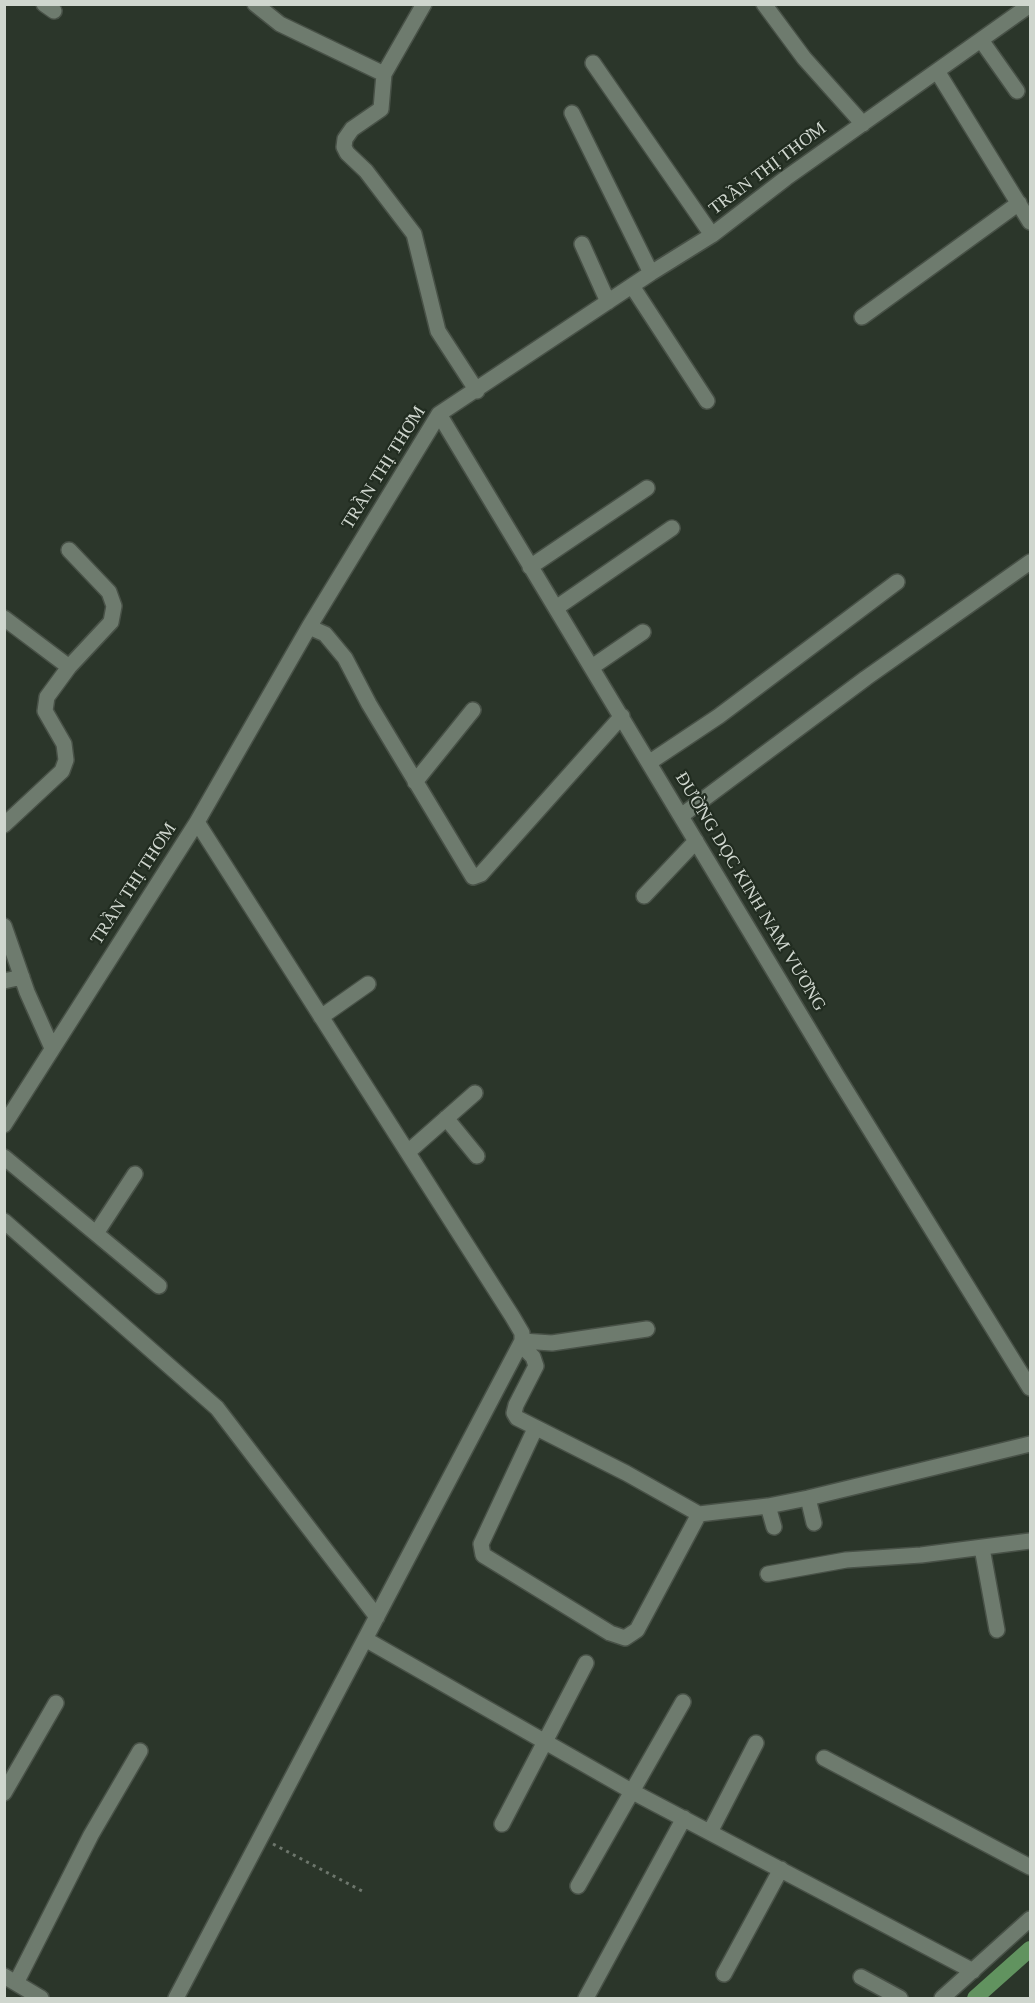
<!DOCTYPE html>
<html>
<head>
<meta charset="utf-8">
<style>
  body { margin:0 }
  #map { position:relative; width:1035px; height:2003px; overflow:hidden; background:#2b362a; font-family:"Times New Roman",serif }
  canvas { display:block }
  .frame { position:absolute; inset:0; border:6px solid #cfd6ce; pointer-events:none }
</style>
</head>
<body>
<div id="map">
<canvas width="1035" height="2003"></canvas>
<div class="frame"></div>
</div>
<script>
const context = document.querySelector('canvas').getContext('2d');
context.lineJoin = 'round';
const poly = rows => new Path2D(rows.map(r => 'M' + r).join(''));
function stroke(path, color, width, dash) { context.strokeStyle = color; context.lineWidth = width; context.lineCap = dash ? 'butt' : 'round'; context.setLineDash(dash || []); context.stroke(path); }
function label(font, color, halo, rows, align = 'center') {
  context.font = font + ' "Times New Roman",serif'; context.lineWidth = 4.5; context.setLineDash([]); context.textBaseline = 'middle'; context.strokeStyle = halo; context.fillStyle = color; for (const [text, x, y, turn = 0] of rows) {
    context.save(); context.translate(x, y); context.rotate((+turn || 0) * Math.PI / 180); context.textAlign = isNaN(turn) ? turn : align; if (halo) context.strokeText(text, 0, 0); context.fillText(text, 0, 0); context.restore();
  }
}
stroke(poly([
  [975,1998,1030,1949]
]), '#61935f', 16);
const minor = poly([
  [44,4,54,11],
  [255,4,280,24,384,74],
  [424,4,384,74,381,109,352,129,345,139,344,147,347,153,366,171,414,234,438,331,477,391],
  [764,4,804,58,863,124],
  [981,40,1017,91],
  [593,63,712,235],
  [937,71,1030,222],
  [572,113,651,273],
  [582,244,608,302],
  [632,286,707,401],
  [862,317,1019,203],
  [439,414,837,1076,1030,1388],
  [530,567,647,488],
  [556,608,672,528],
  [4,618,69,667],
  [309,627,325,634,345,658,369,704,473,877,481,874,622,716],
  [592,667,643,632],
  [650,762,719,716,897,582],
  [415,782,473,710],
  [681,816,866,678,1030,562],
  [4,825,62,771,66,760,64,744,45,711,47,697,69,667,111,622,114,606,109,592,69,550],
  [644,896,696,841],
  [4,926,27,992,52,1048],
  [4,981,22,977],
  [321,1017,368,984],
  [446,1118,477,1156],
  [4,1125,197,822,309,627,439,414,651,273,712,235,786,178,1030,5],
  [408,1152,475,1093],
  [4,1157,159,1286],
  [4,1221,217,1408,377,1617],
  [97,1232,135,1174],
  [522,1341,552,1343,647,1329],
  [522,1346,533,1357,536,1366,516,1405,514,1413,517,1418,626,1473,699,1514,768,1506,808,1498,1030,1444],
  [535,1429,481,1544,483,1555,610,1633,625,1638,637,1630,699,1514],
  [808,1498,814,1523],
  [768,1506,774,1527],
  [982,1548,997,1630],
  [768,1574,846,1560,921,1555,1030,1541],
  [365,1639,633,1792,973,1971],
  [824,1758,1030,1867],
  [4,1793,56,1703],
  [502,1824,586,1663],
  [710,1832,756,1743],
  [578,1886,683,1702],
  [724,1974,781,1869],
  [4,1976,41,1998],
  [861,1977,900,1998],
  [16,1983,91,1835,140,1751],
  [176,1998,522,1341,522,1333,512,1316,197,822],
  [586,1998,684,1818],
  [942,1998,1030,1919]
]);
stroke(minor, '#485147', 18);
stroke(poly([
  [273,1844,362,1891]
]), '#6d766c', 3, [3, 4.5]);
stroke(minor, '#6e7b6e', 15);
label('18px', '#cfd6ce', '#212c20', [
  ["TRẦN THỊ THƠM",768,169,-37],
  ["TRẦN THỊ THƠM",384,468,-58],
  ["TRẦN THỊ THƠM",134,884,-57],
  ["ĐƯỜNG DỌC KINH NAM VƯƠNG",750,892,59]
]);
</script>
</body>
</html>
